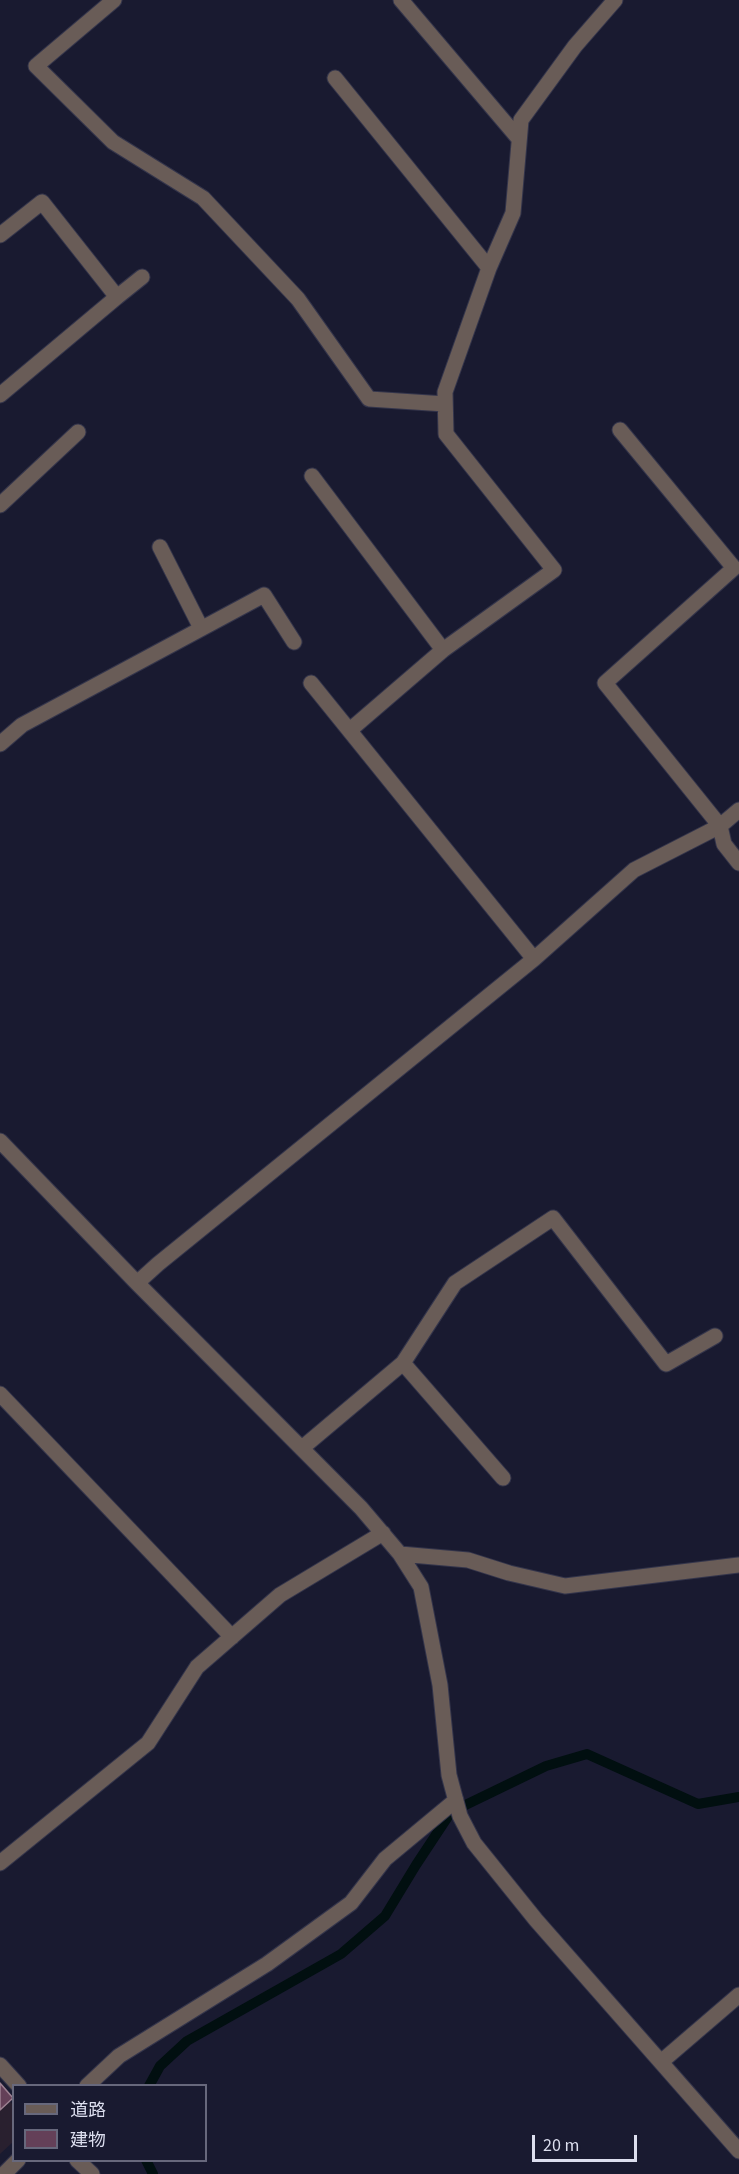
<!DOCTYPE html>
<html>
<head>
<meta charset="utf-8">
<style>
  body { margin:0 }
  #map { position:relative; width:739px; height:2174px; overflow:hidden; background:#191a30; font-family:"Source Sans 3","Noto Sans JP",sans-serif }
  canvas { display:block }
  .legend { position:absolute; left:12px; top:2084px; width:195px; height:78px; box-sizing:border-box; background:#191a30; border:2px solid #67687c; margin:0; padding:8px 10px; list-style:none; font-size:18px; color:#dcdeee }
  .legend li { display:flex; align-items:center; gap:12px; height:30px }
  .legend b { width:30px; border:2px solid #67687c }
  .scale { position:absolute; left:532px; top:2135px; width:105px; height:27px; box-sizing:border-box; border:3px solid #dcdeee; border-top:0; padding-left:8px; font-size:18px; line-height:21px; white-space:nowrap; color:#dcdeee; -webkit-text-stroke:4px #191a30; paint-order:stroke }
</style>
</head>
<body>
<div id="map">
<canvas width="739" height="2174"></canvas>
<ul class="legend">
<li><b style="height:8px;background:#695c57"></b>道路</li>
<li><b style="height:16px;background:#644058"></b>建物</li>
</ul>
<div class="scale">20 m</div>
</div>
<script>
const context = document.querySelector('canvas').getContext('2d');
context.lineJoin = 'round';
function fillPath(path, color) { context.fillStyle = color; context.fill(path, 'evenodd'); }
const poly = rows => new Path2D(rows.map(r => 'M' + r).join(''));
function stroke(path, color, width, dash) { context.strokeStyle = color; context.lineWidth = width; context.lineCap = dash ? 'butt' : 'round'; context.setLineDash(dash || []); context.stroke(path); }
fillPath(poly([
  [0,2090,14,2106,13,2142,0,2154]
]), '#29202f');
stroke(poly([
  [149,2086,160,2066,187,2041,341,1954,385,1916,416,1865,451,1812,546,1766,587,1754,698,1804,739,1797],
  [146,2160,153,2174]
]), '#010f10', 10);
const building = poly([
  [0,2083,13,2098,0,2110,0,2083]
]);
fillPath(building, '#644058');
stroke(building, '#9c8091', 1.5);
const minor = poly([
  [114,0,36,66,113,142,203,198,298,299,369,399,445,404],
  [401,0,519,139],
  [335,78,489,268],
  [0,235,42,202,117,297,0,395],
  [117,297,142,277],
  [620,430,734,568,605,683,720,826,724,844,739,863],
  [312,476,443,650,554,570,446,434,445,392,489,268,513,213,521,120,575,46,615,0],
  [0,505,78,432],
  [160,547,201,628],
  [311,683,534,959],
  [350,730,443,650],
  [0,744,22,725,264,595,294,642],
  [0,1141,137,1283,361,1508,400,1554,421,1587,440,1685,449,1775,460,1816,474,1843,536,1920,739,2151],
  [137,1283,158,1264,534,959,634,870,720,826,739,810],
  [403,1363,503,1478],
  [0,1394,232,1637],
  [302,1448,403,1363,455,1283,553,1218,666,1364,715,1336],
  [400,1554,468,1560,509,1573,565,1586,739,1565],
  [0,1863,148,1743,197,1667,280,1595,383,1533],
  [661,2062,739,1995],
  [0,2065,19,2086],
  [87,2086,119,2056,267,1964,351,1903,385,1859,456,1800],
  [77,2160,92,2174],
  [4,2174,18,2160]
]);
stroke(minor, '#34354b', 17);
stroke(minor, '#695c57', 15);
</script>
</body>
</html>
